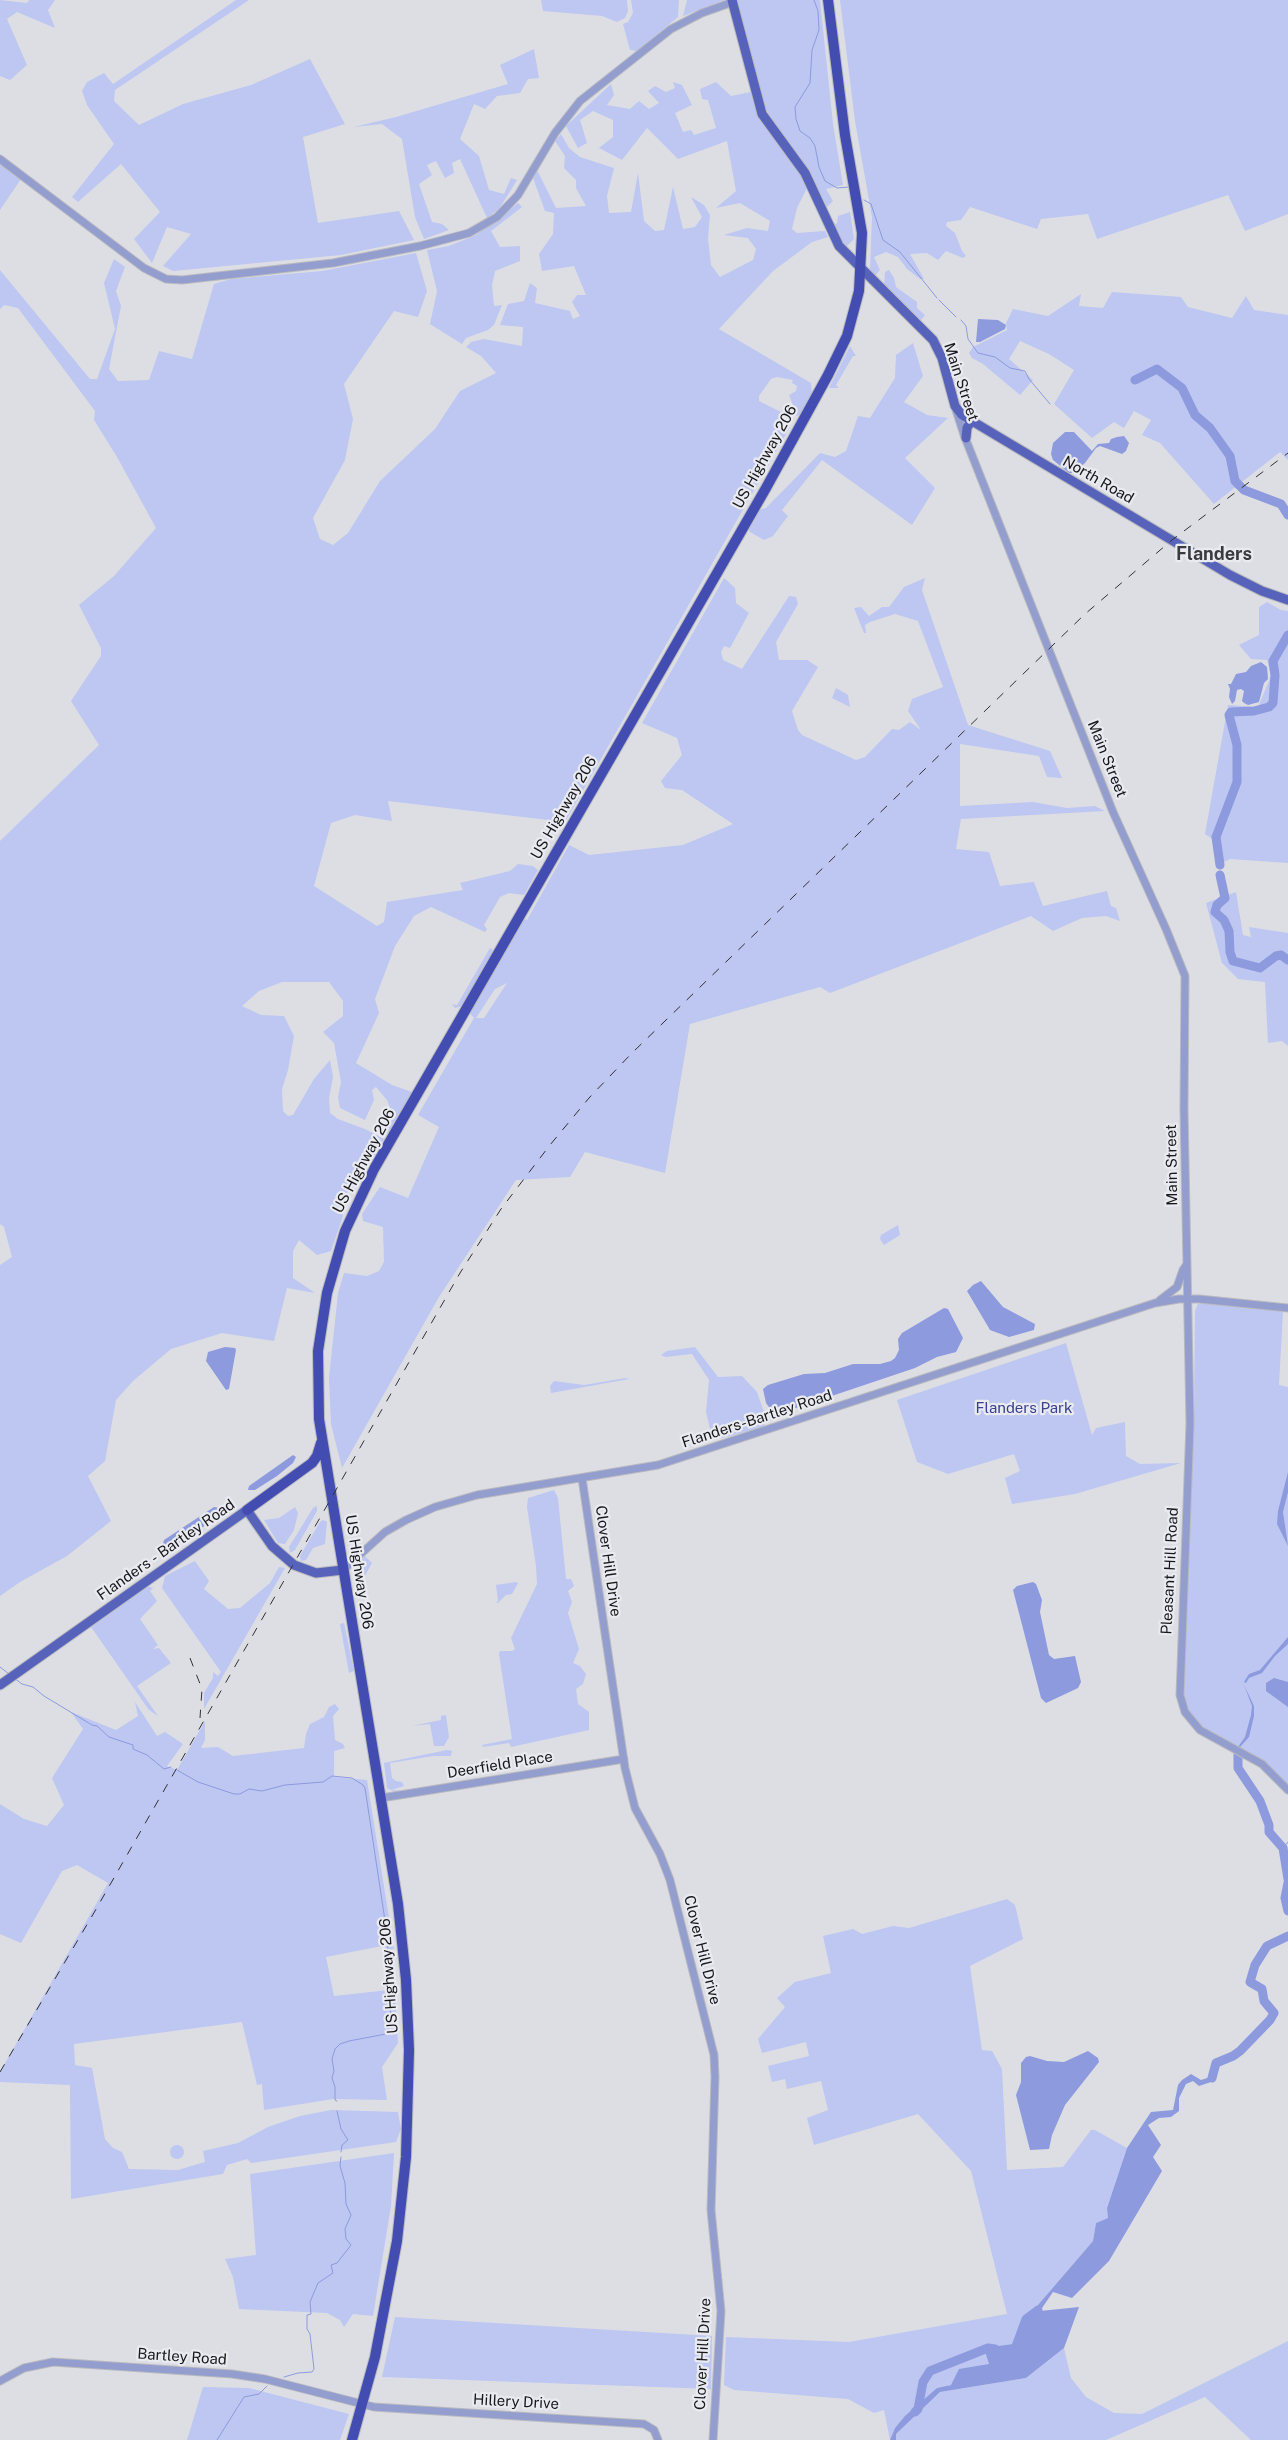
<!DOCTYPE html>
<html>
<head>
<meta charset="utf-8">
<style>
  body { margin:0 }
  canvas { display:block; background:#dcdee4 }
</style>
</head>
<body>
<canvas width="1288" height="2440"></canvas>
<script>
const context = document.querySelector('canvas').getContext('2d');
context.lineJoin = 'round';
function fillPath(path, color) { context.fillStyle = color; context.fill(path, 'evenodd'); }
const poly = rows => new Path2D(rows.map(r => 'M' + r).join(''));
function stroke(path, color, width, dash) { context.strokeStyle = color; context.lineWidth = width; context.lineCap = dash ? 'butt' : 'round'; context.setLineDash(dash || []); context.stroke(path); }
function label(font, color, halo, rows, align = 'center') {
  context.font = font + ' "Public Sans",sans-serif'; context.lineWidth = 4.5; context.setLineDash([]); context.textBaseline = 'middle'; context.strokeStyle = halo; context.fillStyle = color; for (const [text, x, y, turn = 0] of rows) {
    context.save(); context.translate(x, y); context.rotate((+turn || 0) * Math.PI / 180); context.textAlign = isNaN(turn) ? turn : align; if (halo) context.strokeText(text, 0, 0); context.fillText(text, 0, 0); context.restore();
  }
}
fillPath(poly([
  [0,0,27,3,29,0,55,0,48,10,55,28,17,12,7,19,27,65,10,80,0,76],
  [236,0,249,0,115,90,114,101,139,125,183,104,251,85,310,59,345,124,303,137,318,223,399,211,414,240,341,255,173,271,163,266,191,234,167,227,152,263,134,239,160,212,121,164,78,202,72,197,114,144,87,105,82,91,87,82,104,73,113,84],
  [541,0,627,0,628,11,625,18,617,22,602,16,543,11],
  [631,0,679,0,678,17,637,51,630,50,623,24,628,22,633,13],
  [687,0,725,0,683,16],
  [736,0,820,0,833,124,843,185,826,189,833,201,827,207,811,175,765,109],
  [840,0,1288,0,1288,214,1245,231,1228,195,1097,239,1088,214,1041,219,1037,229,970,207,961,220,947,222,946,226,955,233,962,251,966,256,963,258,946,251,938,260,927,253,910,254,924,279,920,279,907,269,898,257,886,252,874,257,880,270,874,277,870,271,872,217,855,121],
  [534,49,539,78,528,79,520,93,497,96,485,109,474,104,460,139,479,156,489,190,504,194,511,178,517,180,499,209,487,218,460,159,452,163,454,173,445,178,436,161,427,165,432,175,419,184,432,222,442,224,449,230,424,239,415,217,402,139,382,124,354,127,396,117,508,84,500,65],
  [673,82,682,85,692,105,675,113,683,132,691,130,694,135,716,128,708,100,702,99,700,89,716,82,731,96,751,92,754,106,760,120,789,155,808,186,797,208,792,229,797,233,825,231,828,237,812,242,773,271,719,329,811,383,812,393,800,415,796,416,793,415,793,405,789,395,796,391,797,386,792,383,793,380,777,377,771,379,759,396,759,401,781,412,790,427,565,822,388,801,392,821,355,815,331,823,314,886,377,926,384,922,387,902,463,890,460,883,510,871,518,864,533,866,538,870,524,895,509,893,500,897,484,925,487,929,485,932,431,907,414,916,395,946,375,999,379,1013,356,1063,392,1085,412,1092,387,1134,375,1126,382,1117,390,1118,392,1113,387,1100,376,1087,372,1090,374,1100,365,1120,340,1108,338,1097,341,1082,334,1043,323,1032,343,1016,343,1001,329,982,282,982,259,991,242,1006,261,1015,284,1016,294,1036,288,1070,282,1089,283,1111,288,1116,293,1115,314,1079,330,1060,333,1077,329,1098,330,1113,338,1119,365,1129,384,1139,360,1180,353,1179,353,1188,349,1192,335,1196,343,1216,331,1251,317,1255,299,1240,293,1251,293,1278,315,1293,287,1288,274,1341,222,1333,171,1349,133,1381,116,1400,105,1461,88,1476,111,1521,67,1556,20,1582,0,1596,0,1265,12,1257,4,1227,0,1224,0,841,99,745,71,701,101,656,101,648,79,605,114,576,156,528,117,457,94,420,95,411,18,308,4,305,0,309,0,270,90,379,97,379,115,329,104,283,114,259,125,267,116,291,121,306,109,369,118,381,149,380,159,351,192,359,214,284,231,279,322,271,416,253,427,291,418,317,394,311,344,384,353,419,345,460,313,518,320,539,333,545,348,533,380,481,435,429,460,391,496,373,481,356,466,347,471,342,484,339,522,346,523,327,500,325,508,304,524,301,530,283,537,288,535,303,570,311,573,319,580,316,572,302,577,295,586,295,574,266,542,271,539,254,553,234,554,213,545,211,533,178,537,170,556,208,586,206,576,188,576,180,564,168,565,156,555,141,561,134,569,148,580,157,614,168,607,196,609,213,631,212,638,173,644,221,655,231,664,230,673,187,683,229,695,227,702,217,691,197,704,205,710,215,708,239,711,265,720,277,753,260,756,249,748,238,724,235,747,228,768,231,770,221,740,203,716,208,736,191,727,141,678,159,647,128,622,160,599,148,613,137,613,120,593,111,580,120,587,143,578,148,566,126,611,84,614,95,607,105,630,109,639,101,649,109,659,103,648,91,655,86,666,92,675,88],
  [0,163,21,179,0,210],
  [518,203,522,207,491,231,500,247,520,246,520,261,495,271,492,285,494,306,502,305,494,325,488,330,466,338,462,344,430,324,437,291,427,250,449,246,476,235],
  [850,212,854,239,847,246,841,243,831,222,837,224,838,216],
  [889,270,894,278,896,287,917,302,917,308,925,315,921,320,884,286,885,272],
  [1112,292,1181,297,1188,307,1232,318,1246,296,1254,310,1288,315,1288,460,1280,452,1214,504,1160,443,1142,435,1151,420,1134,411,1124,428,1114,422,1092,438,1054,404,1074,370,1049,354,1020,341,1009,359,1033,380,1020,395,983,364,972,358,969,353,973,347,1007,330,1006,323,1013,309,1048,316,1081,294,1079,306,1103,308],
  [913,343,923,376,904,402,927,415,948,418,905,458,935,488,912,525,822,460,782,510,788,516,773,536,764,540,750,532,748,528,758,510,766,508,820,453,835,457,846,451,858,416,870,418,895,378,896,355],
  [850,346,856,356,853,356,836,385,839,388,829,388],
  [724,578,735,588,736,603,749,613,730,648,724,646,721,652,723,660,742,669,789,596,796,597,798,604,776,642,779,660,807,660,818,667,792,711,798,730,802,735,856,760,865,757,892,729,899,730,910,722,921,730,908,711,912,699,943,687,918,621,895,614,870,622,865,625,866,633,864,633,854,608,861,607,869,616,882,607,889,607,904,587,925,578,922,590,968,725,1050,751,1062,778,1047,777,1039,756,960,744,960,806,1033,802,1067,808,1095,806,1105,811,961,819,956,849,989,852,1000,886,1034,882,1043,906,1107,891,1111,906,1116,908,1120,921,1106,916,1082,918,1053,931,1031,916,830,993,820,987,690,1024,665,1173,585,1152,570,1177,516,1180,439,1297,342,1468,331,1424,329,1378,338,1293,344,1273,367,1276,379,1271,384,1262,383,1227,363,1221,362,1214,380,1187,408,1198,439,1127,418,1115,474,1018,469,1012,524,919,527,920,569,845,589,855,683,845,733,824,682,790,665,788,661,781,682,755,677,738,642,723],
  [507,983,484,1018,476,1018,495,989],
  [1267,602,1281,610,1288,611,1288,863,1230,859,1220,864,1217,842,1205,834,1228,705,1258,707,1271,676,1267,660,1251,659,1239,645,1259,635,1259,607],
  [836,688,848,695,850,707,832,698],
  [1236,892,1243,935,1251,937,1249,927,1288,933,1288,1046,1282,1041,1268,1043,1265,982,1238,979,1222,963,1206,903],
  [490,948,492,949,493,953,462,1006,455,1008,452,1004,457,1005],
  [898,1225,900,1235,884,1245,880,1239,881,1235],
  [1206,1302,1283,1311,1279,1385,1288,1387,1288,1786,1264,1761,1203,1729,1186,1707,1182,1693,1194,1414,1195,1311,1198,1304],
  [1066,1343,1092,1435,1096,1428,1125,1422,1126,1456,1140,1464,1181,1463,1075,1494,1012,1504,1005,1478,1020,1471,1014,1454,948,1474,917,1462,897,1400],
  [695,1347,718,1377,742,1376,757,1392,766,1418,764,1427,722,1438,711,1433,706,1412,709,1380,692,1354,665,1357,661,1355,667,1351],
  [626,1378,629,1379,551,1393,550,1386,554,1381,584,1385],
  [554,1490,558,1498,566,1579,571,1579,574,1586,568,1591,572,1602,568,1613,579,1649,573,1663,580,1666,586,1674,583,1684,576,1689,578,1704,589,1712,589,1730,511,1747,509,1743,483,1747,482,1745,512,1739,499,1654,500,1651,512,1651,515,1649,511,1638,537,1584,536,1566,527,1507,528,1498],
  [317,1506,317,1511,295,1550,290,1553,289,1547,313,1508],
  [295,1507,298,1513,294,1530,285,1544,278,1543,264,1520,279,1518],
  [323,1520,327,1522,325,1544,313,1548,306,1560,301,1561,300,1556,320,1522],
  [365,1556,372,1563,358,1588,355,1586,352,1568],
  [195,1561,209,1581,204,1589,228,1609,240,1608,270,1583,279,1567,285,1568,204,1709,204,1693,213,1678,213,1672,218,1676,221,1672,162,1588,165,1576],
  [516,1582,518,1583,512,1594,506,1595,498,1603,496,1603,498,1601,496,1585],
  [147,1586,153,1588,150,1591,157,1601,140,1619,158,1645,153,1649,159,1648,171,1663,137,1686,158,1716,149,1710,91,1627,91,1624],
  [344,1623,354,1671,349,1673,340,1624],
  [135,1702,157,1736,165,1732,183,1744,167,1766,177,1770,205,1721,205,1740,201,1748,218,1747,233,1756,304,1748,306,1734,310,1724,324,1717,329,1707,335,1704,339,1709,333,1716,335,1740,343,1744,345,1748,334,1751,334,1777,367,1780,394,1949,388,1950,382,1946,326,1957,334,1996,389,1990,395,1993,398,2043,382,2067,387,2100,333,2099,264,2110,262,2084,257,2085,242,2022,74,2044,75,2065,92,2068,105,2139,113,2148,122,2152,129,2169,178,2170,205,2162,203,2151,238,2143,268,2127,300,2116,331,2110,398,2112,401,2129,396,2142,251,2163,247,2159,227,2165,223,2174,71,2199,70,2085,0,2082,0,2072,108,1883,77,1865,62,1871,21,1943,0,1934,0,1804,24,1819,47,1826,64,1805,52,1778,83,1729,71,1712,116,1730,138,1716],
  [446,1715,449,1737,444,1746,434,1746,430,1724,412,1726,441,1720,441,1716],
  [447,1750,452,1751,451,1756,433,1756,390,1763,392,1778,396,1781,402,1782,404,1786,391,1790,402,1790,393,1791,387,1788,384,1763],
  [1007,1899,1015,1905,1023,1939,970,1966,982,2050,992,2051,1002,2069,1007,2170,1063,2167,1091,2130,1095,2130,1127,2148,1107,2208,1108,2218,1096,2223,1093,2241,1032,2312,1020,2343,985,2348,989,2364,951,2385,937,2388,895,2428,890,2440,884,2410,874,2413,848,2399,734,2390,724,2385,726,2337,849,2342,1007,2314,971,2171,918,2114,814,2145,807,2118,828,2110,821,2081,787,2089,785,2079,772,2082,768,2066,809,2056,806,2042,762,2053,758,2039,785,2007,777,1998,795,1982,831,1973,823,1936,853,1929,862,1934,893,1926,909,1928],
  '170 2152a7 7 0 1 1 14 0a7 7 0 1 1-14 0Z',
  [394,2153,391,2206,373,2316,353,2314,344,2327,340,2320,327,2313,239,2309,233,2277,225,2259,256,2255,250,2174],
  [395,2317,712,2336,711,2389,382,2377],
  [1288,2341,1288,2440,1251,2440,1205,2397,1106,2440,896,2440,896,2434,940,2392,1026,2378,1064,2348,1071,2378,1086,2397,1114,2413,1142,2414],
  [203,2387,249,2388,349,2414,340,2440,187,2440]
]), '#bdc7f1');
fillPath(poly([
  [978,319,998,320,1006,325,1005,329,980,342,976,342],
  [1065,432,1074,432,1092,451,1098,444,1109,443,1111,439,1117,437,1124,436,1129,443,1126,451,1122,454,1100,446,1096,448,1085,463,1073,473,1069,473,1053,460,1051,454,1053,443],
  [1261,662,1267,667,1268,679,1264,683,1259,702,1248,705,1244,703,1242,701,1244,691,1241,689,1237,690,1235,701,1232,704,1229,697,1230,689,1228,684,1231,684,1236,674,1246,672,1251,666],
  [981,1281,1003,1307,1035,1324,1034,1330,1009,1337,990,1330,967,1291,973,1285],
  [944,1308,948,1309,963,1338,956,1352,937,1357,915,1368,787,1411,771,1410,766,1403,763,1389,768,1385,804,1374,825,1373,853,1364,880,1364,891,1361,895,1358,899,1350,898,1339,902,1333],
  [225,1347,235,1348,236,1350,229,1389,226,1390,206,1361,208,1352],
  [293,1455,296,1457,293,1463,277,1476,255,1490,248,1490,249,1486],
  [1288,1472,1288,1492,1283,1512,1288,1546,1277,1524,1278,1511],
  [214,1507,220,1508,219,1516,169,1550,162,1548,164,1540],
  [1033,1582,1036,1584,1042,1600,1040,1612,1049,1655,1054,1659,1075,1656,1081,1682,1078,1688,1046,1703,1041,1698,1013,1590,1017,1586],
  [1288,1637,1288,1644,1275,1656,1262,1673,1249,1678,1246,1683,1244,1682,1249,1674,1260,1670],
  [1274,1678,1288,1682,1288,1707,1266,1691,1266,1683],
  [1244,1685,1254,1706,1254,1716,1249,1737,1240,1747,1238,1747,1245,1737,1251,1715,1252,1706],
  [1088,2051,1098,2058,1099,2062,1065,2105,1052,2135,1049,2149,1030,2150,1016,2095,1021,2082,1021,2063,1026,2057,1030,2056,1047,2061,1064,2062],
  [1215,2068,1211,2082,1199,2086,1193,2081,1186,2084,1179,2098,1179,2111,1171,2117,1159,2118,1148,2125,1161,2145,1153,2157,1162,2171,1109,2261,1072,2298,1053,2292,1040,2311,1079,2307,1064,2348,1026,2378,940,2392,896,2434,896,2440,890,2440,895,2428,905,2416,937,2388,951,2385,959,2369,989,2364,984,2348,1020,2343,1032,2312,1093,2241,1096,2223,1108,2218,1107,2208,1127,2148,1151,2112,1173,2110,1178,2085,1182,2080,1191,2074,1201,2080,1210,2077]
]), '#8d9add');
stroke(poly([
  [814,0,818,11,819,30,812,50,810,83,795,107,796,119,800,131,810,138,815,146,819,167,825,181,837,188,849,187],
  [864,200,871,204,883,240,900,252,937,298],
  [939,300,956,317],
  [961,320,966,326,968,339,978,353,995,357,1010,368,1025,371,1029,379,1050,404],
  [0,1667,9,1674],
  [14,1678,22,1684,33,1687,44,1696,92,1725,97,1726,109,1737,133,1745,133,1749,147,1755,164,1769,171,1767],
  [177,1770,198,1782,234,1794,240,1794,249,1789,262,1791,285,1785,323,1782,332,1776,352,1778,363,1785,365,1788,387,1934,389,1974],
  [1283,1848,1288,1842],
  [337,2101,335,2100,335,2087,332,2078,334,2071,332,2059,335,2049,340,2044,349,2041,386,2034,391,2021,389,1983],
  [337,2111,341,2129,348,2140,342,2145,341,2152],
  [284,2377,298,2373,312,2372,314,2369,310,2334,307,2329,307,2315,311,2314,310,2302,318,2283,333,2273,331,2265,337,2263,351,2245,346,2239,345,2229,351,2215,346,2204,345,2183,340,2166,341,2157],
  [217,2440,244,2397,259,2394,267,2386]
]), '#8d9add', 1);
stroke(poly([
  [1135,380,1157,369,1182,388,1195,415,1210,428,1230,456,1235,481,1244,490,1281,504,1288,515],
  [1220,865,1216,837,1237,782,1237,745,1229,715,1231,712,1254,711,1269,707,1273,703,1275,675,1273,661,1288,635],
  [1220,875,1225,898,1217,905,1215,912,1224,920,1229,931,1230,952,1233,961,1260,968,1276,956,1281,955,1288,960],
  [1238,1754,1238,1768,1260,1801,1269,1825,1269,1832,1283,1848,1288,1879],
  [1288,1883,1285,1898,1288,1911],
  [1212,2078,1216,2063,1233,2056,1240,2051,1270,2020,1274,2013,1264,2001,1262,1989,1250,1982,1255,1965,1267,1946,1288,1936],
  [1010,2350,1015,2349,1026,2319,1038,2310],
  [915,2412,918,2409,923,2382,930,2371,988,2348,995,2349]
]), '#8d9add', 9);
const minor = poly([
  [0,159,144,268,166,279,182,280,333,263,420,246,469,233,497,217,518,195,555,133,580,101,671,29,702,13,733,2],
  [956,410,964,435,1113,812,1166,929,1185,976,1184,1109,1190,1424,1180,1695,1185,1712,1200,1730,1262,1764,1288,1790],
  [1160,1300,1177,1287,1183,1270,1187,1264],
  [582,1478,625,1768,635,1808,660,1854,670,1880,714,2055,715,2077,711,2210,721,2311,713,2440],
  [343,1570,385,1532,406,1520,435,1507,477,1495,658,1465,1155,1303,1179,1299,1199,1299,1288,1308],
  [381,1798,624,1759],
  [0,2381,24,2368,53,2362,232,2374,265,2379,374,2407,644,2424,654,2430,658,2440]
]);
const major = poly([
  [732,0,762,114,805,173,839,246,933,340,942,358,955,406,962,415,1230,575,1262,591,1288,600],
  [966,438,967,428,971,421],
  [0,1685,247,1510,272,1546,294,1565,316,1573,343,1570]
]);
const highway = poly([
  [247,1510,312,1463,317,1456,321,1443],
  [352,2440,375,2357,397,2241,406,2157,409,2050,406,1980,398,1904,319,1419,318,1351,327,1293,345,1231,374,1169,766,488,828,375,847,336,859,291,862,233,845,135,828,0]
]);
stroke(minor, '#b9bac0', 9);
stroke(major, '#b9bac0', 11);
stroke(highway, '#b9bac0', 12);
stroke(minor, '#939dce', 7);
stroke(major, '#5763ba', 9);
stroke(highway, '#434cb1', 10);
stroke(poly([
  [190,1658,202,1689,200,1718],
  [0,2072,95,1911,460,1273,501,1209,550,1145,589,1098,632,1053,1085,614,1172,540,1288,453]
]), '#323235', 1, [9, 9]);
label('15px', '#18181a', '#e9ebf1', [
  ["Main Street",961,382,72],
  ["US Highway 206",765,457,-61],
  ["North Road",1098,480,30],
  ["Main Street",1107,759,68],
  ["US Highway 206",564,808,-60],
  ["US Highway 206",364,1161,-62],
  ["Main Street",1172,1165,-91],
  ["Flanders-Bartley Road",757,1419,-18],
  ["Flanders - Bartley Road",166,1550,-35],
  ["Clover Hill Drive",608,1561,82],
  ["Pleasant Hill Road",1170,1571,-87],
  ["US Highway 206",359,1572,81],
  ["Deerfield Place",500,1765,-9],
  ["Clover Hill Drive",702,1950,76],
  ["US Highway 206",389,1976,-94],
  ["Clover Hill Drive",703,2354,-87],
  ["Bartley Road",182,2357,4],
  ["Hillery Drive",516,2402,3]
]);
label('15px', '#38408f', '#e9ebf1', [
  ["Flanders Park",1024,1408]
]);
label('bold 18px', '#3a3b40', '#e9ebf1', [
  ["Flanders",1214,554]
]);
</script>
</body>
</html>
